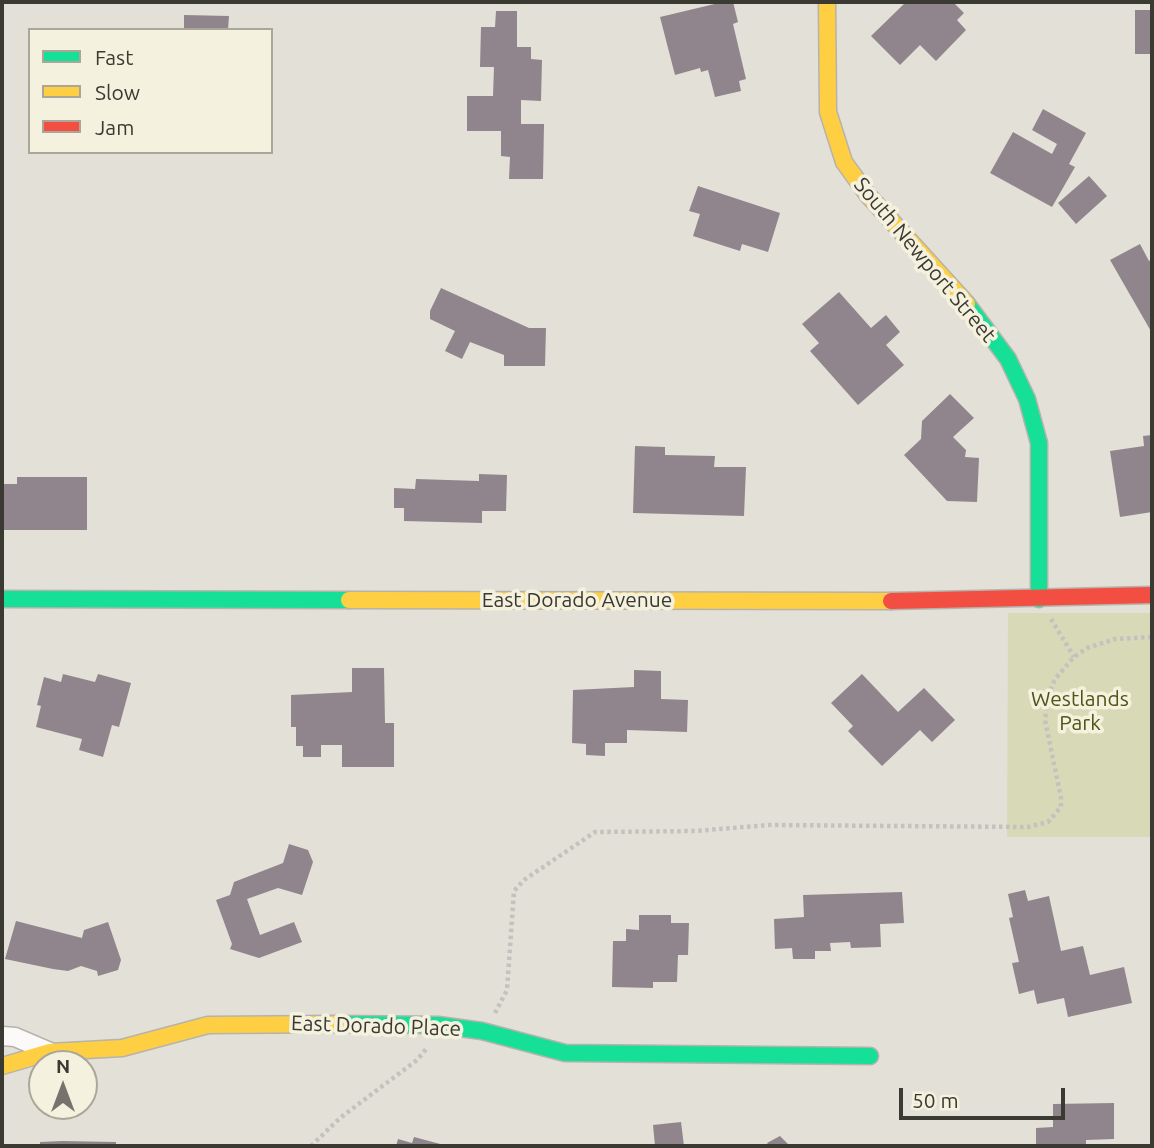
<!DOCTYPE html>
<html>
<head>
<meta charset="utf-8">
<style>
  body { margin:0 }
  #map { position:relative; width:1154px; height:1148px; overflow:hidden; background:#e3e0d7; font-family:Ubuntu,sans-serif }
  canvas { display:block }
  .frame { position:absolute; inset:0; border:4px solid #3a3932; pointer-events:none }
  .legend { position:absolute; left:28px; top:28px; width:245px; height:126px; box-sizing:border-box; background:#f5f1df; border:2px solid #aaa79a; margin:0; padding:9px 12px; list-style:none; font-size:21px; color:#3a3932 }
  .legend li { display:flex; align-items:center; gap:14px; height:35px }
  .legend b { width:35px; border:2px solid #aaa79a }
  .north { position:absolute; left:28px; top:1050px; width:70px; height:70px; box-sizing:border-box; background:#f5f1df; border:2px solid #aaa79a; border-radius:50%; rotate:0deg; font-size:19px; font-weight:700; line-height:28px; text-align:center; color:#3a3932 }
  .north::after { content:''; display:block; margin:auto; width:24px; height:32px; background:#75736c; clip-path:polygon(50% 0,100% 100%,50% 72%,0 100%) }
  .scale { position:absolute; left:899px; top:1088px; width:166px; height:32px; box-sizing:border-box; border:4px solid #3a3932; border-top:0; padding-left:9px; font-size:21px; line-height:24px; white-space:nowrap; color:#3a3932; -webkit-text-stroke:5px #f5f1df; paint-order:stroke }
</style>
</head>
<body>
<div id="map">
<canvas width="1154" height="1148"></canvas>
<div class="frame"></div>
<ul class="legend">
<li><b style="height:9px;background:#16e098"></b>Fast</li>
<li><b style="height:9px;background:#ffcf43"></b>Slow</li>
<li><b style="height:9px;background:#f24e42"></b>Jam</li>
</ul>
<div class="north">N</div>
<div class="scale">50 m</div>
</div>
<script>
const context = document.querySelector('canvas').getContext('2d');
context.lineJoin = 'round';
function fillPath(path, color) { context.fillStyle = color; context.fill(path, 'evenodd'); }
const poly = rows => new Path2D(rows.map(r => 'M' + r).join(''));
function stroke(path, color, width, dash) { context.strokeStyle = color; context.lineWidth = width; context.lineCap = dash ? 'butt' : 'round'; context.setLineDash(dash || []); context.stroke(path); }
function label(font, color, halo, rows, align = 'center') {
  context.font = font + ' Ubuntu,sans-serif'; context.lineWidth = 7; context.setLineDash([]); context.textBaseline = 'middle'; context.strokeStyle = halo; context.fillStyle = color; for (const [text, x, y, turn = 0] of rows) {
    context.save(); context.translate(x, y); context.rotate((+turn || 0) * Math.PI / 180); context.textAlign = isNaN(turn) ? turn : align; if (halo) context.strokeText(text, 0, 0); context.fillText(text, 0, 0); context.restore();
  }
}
fillPath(poly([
  [1008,613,1152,613,1152,837,1007,837]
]), '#d8d9b7');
fillPath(poly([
  [723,2,733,2,738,22,733,24,746,79,739,81,741,91,715,97,708,70,701,72,700,68,675,75,660,17],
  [906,2,953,2,964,13,957,20,966,30,936,61,920,45,900,65,871,36],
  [1135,10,1152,10,1152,54,1135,54],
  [496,11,517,11,517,47,531,47,531,59,542,60,541,101,521,100,521,124,544,124,543,179,509,179,510,157,501,156,501,131,467,131,467,96,493,96,494,67,480,67,481,27,495,27],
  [184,15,229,16,228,30,184,30],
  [1043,109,1086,133,1069,164,1075,167,1052,207,990,173,1013,132,1052,154,1057,144,1032,130],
  [1089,176,1107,196,1076,224,1058,203],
  [698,186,780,213,768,252,742,244,740,251,693,236,700,214,689,211],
  [1140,244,1149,261,1152,259,1152,333,1110,260],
  [441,288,529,328,546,328,545,366,504,366,504,355,470,342,462,359,445,351,455,331,430,319,430,311],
  [839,292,871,328,886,315,900,332,886,345,904,365,858,405,810,351,819,343,802,324],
  [950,394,974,418,953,437,966,450,965,457,979,458,977,502,947,501,904,455,921,439,922,421],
  [1152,435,1152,512,1120,517,1110,451,1144,446,1143,436],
  [635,446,665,447,665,455,715,456,714,467,746,467,744,516,633,513],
  [479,474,507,475,506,511,482,511,482,523,404,521,404,508,394,508,394,488,415,489,416,479,479,481],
  [17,477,87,477,87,530,3,530,3,484,17,484],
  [352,668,384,668,385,723,394,723,394,767,342,767,342,745,321,745,321,757,303,757,303,746,296,746,296,727,291,727,291,695,352,692],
  [634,670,661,671,661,699,688,700,687,732,627,730,627,743,605,743,605,756,586,755,586,744,572,743,573,690,634,687],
  [63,674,95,682,98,674,131,683,119,727,112,725,103,757,79,750,82,739,36,727,41,706,37,705,44,677,61,682],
  [862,674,898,712,924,688,955,720,932,742,920,730,882,766,848,731,853,726,831,703],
  [289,844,308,850,313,862,302,895,278,888,247,899,260,935,294,922,302,942,259,958,230,949,232,944,216,900,230,895,234,882,283,863],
  [1025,890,1028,901,1049,896,1061,951,1083,946,1090,975,1124,967,1132,1003,1068,1017,1064,998,1037,1004,1034,990,1019,994,1012,963,1019,962,1009,918,1013,917,1008,894],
  [902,892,904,923,880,924,881,947,851,948,850,942,830,943,831,951,815,951,815,959,793,959,792,948,775,949,774,919,804,917,803,895],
  [639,915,671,915,671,923,689,923,688,955,678,955,677,982,653,982,653,988,612,987,613,941,626,941,626,929,639,930],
  [16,921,82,938,84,930,108,922,121,960,118,970,98,976,97,971,81,966,68,971,53,969,5,959],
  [1114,1103,1114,1139,1086,1140,1086,1146,1036,1146,1036,1128,1053,1127,1053,1104],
  [681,1122,684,1146,655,1146,653,1125],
  [780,1136,790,1146,769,1146,767,1143],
  [414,1137,444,1145,444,1146,396,1146,398,1139,412,1143],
  [62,1141,116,1142,116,1146,40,1146,40,1142]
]), '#90858c');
const street = poly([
  [2,1036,15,1037,50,1052]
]);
const fast = poly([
  [967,304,1008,359,1027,399,1039,443,1039,599],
  [2,599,349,600],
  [337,1024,438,1025,482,1031,565,1053,870,1056]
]);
const slow = poly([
  [827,2,828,112,844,162,867,194,967,304],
  [349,600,891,601],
  [2,1066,50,1052,122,1048,208,1025,337,1024]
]);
const jam = poly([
  [891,601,1152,595]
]);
stroke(street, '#b5b3ac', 21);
stroke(fast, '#b5b3ac', 19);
stroke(slow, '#b5b3ac', 19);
stroke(jam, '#b5b3ac', 19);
stroke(poly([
  [1051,619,1074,657],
  [495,1013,507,990,514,891,524,880,595,832,695,831,769,825,1028,827,1048,822,1061,807,1061,798,1045,720,1048,696,1055,679,1074,657,1087,648,1115,639,1152,637],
  [311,1146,340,1118,417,1060,427,1048]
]), '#c3c2bf', 4.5, [3.5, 3.5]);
stroke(street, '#fbfaf9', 18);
stroke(fast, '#16e098', 16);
stroke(slow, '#ffcf43', 16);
stroke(jam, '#f24e42', 16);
label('21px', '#3a3932', '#f5f1df', [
  ["South Newport Street",925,260,50],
  ["East Dorado Avenue",577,600],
  ["East Dorado Place",376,1026,2]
]);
label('21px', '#515417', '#f5f1df', [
  ["Westlands",1080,699],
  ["Park",1080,723]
]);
</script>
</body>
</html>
